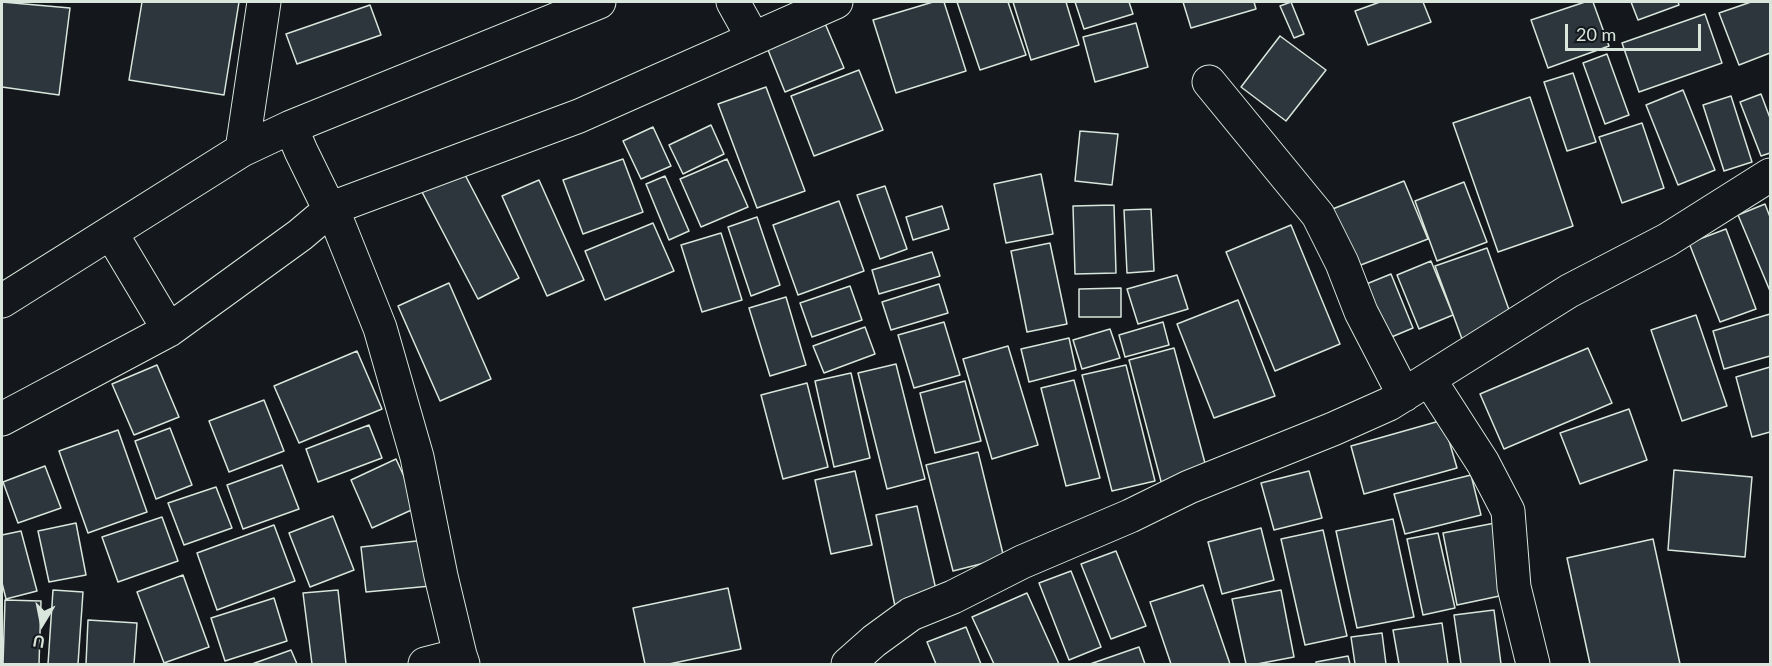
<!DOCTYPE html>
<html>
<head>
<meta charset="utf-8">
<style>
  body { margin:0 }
  #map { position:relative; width:1772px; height:666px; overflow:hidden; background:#14181c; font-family:Lato,sans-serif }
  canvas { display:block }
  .frame { position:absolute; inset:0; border:3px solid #d8e6dc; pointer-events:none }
  .north { position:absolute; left:12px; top:594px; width:60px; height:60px; -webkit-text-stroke:4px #14181c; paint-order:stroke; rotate:190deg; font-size:16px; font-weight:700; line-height:24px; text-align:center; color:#d8e6dc }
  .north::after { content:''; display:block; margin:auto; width:21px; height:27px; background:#d8e6dc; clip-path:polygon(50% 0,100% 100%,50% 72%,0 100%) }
  .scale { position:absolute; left:1565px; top:24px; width:136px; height:27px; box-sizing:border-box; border:3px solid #d8e6dc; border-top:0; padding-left:8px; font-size:18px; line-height:21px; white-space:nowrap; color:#d8e6dc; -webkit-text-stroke:4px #14181c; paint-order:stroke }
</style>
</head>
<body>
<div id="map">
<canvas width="1772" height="666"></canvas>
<div class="frame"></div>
<div class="north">U</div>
<div class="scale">20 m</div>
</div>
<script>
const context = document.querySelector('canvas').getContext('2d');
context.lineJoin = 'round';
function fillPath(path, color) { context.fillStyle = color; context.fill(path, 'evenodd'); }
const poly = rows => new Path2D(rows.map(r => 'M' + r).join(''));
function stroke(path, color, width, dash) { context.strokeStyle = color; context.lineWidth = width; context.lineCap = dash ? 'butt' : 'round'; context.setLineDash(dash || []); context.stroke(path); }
const building = poly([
  [2,2,70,8,59,95,2,87,2,2],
  [142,2,239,2,224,95,129,80,142,2],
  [933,2,944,2,966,71,896,93,873,20,933,2],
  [957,2,1008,2,1026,55,980,70,957,2],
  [1013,2,1066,2,1079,45,1031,60,1013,2],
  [1075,2,1129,2,1133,14,1084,29,1075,2],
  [1183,2,1254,2,1256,9,1191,28,1183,2],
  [1291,2,1304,34,1294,38,1280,6,1291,2],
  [1380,2,1423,2,1431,22,1368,45,1355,11,1380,2],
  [1585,2,1593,2,1609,46,1548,68,1531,20,1585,2],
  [1631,2,1678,2,1679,5,1638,20,1631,2],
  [1751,2,1770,2,1770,53,1739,65,1719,13,1751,2],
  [370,5,381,35,297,64,286,34,370,5],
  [1705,14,1722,63,1639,92,1622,43,1705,14],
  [824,21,844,68,785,92,766,45,824,21],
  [1136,23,1148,67,1095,82,1083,37,1136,23],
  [1280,36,1326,70,1286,121,1241,87,1280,36],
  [1607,54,1629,115,1605,124,1583,63,1607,54],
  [859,70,883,130,814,156,791,96,859,70],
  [1573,73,1596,142,1567,151,1544,82,1573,73],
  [766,87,805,191,757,208,718,104,766,87],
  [1683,90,1715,170,1678,185,1646,105,1683,90],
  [1761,94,1770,118,1770,153,1761,156,1740,102,1761,94],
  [1731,96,1752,162,1724,171,1703,105,1731,96],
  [1530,97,1573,226,1498,252,1453,123,1530,97],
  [1642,123,1664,188,1622,203,1599,137,1642,123],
  [711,125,724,154,683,174,669,145,711,125],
  [653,127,671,166,641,179,623,141,653,127],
  [1080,131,1118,134,1112,185,1075,181,1080,131],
  [623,159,643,212,583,234,563,180,623,159],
  [727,159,748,207,701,227,680,179,727,159],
  [463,171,519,278,478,299,422,192,463,171],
  [1041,174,1053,234,1006,243,994,184,1041,174],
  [665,176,689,231,669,240,646,184,665,176],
  [539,180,584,280,547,296,502,196,539,180],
  [1404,181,1428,239,1353,268,1330,210,1404,181],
  [1464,182,1487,242,1437,261,1415,201,1464,182],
  [885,186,907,249,880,259,857,195,885,186],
  [839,201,864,271,798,295,773,225,839,201],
  [1765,204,1770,217,1770,291,1738,215,1765,204],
  [1114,205,1116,273,1075,274,1073,206,1114,205],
  [942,206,949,229,913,240,906,217,942,206],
  [1151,209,1154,271,1127,273,1124,210,1151,209],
  [757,217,780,285,751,296,728,227,757,217],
  [653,223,674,271,605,300,585,251,653,223],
  [1291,225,1340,344,1275,371,1226,252,1291,225],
  [1726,229,1756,309,1720,322,1689,243,1726,229],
  [721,233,742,300,702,312,681,245,721,233],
  [1050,243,1067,324,1027,332,1011,251,1050,243],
  [1487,248,1513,321,1462,339,1435,266,1487,248],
  [932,252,940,276,879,294,872,270,932,252],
  [1431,261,1453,315,1419,329,1397,275,1431,261],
  [1391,274,1413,328,1382,341,1359,287,1391,274],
  [1177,275,1188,309,1138,324,1127,289,1177,275],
  [449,283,491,379,440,401,398,306,449,283],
  [939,284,948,313,891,330,882,302,939,284],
  [850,286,862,320,812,337,800,303,850,286],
  [1121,288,1121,317,1079,317,1079,289,1121,288],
  [786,297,806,365,770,376,749,308,786,297],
  [1238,300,1275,396,1214,418,1177,324,1238,300],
  [1770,314,1770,356,1724,369,1713,331,1770,314],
  [1696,315,1727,406,1682,421,1651,330,1696,315],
  [944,322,960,375,914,388,898,335,944,322],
  [1163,322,1169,345,1125,357,1119,335,1163,322],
  [865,327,875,354,824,373,813,346,865,327],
  [1110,329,1120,358,1082,369,1073,340,1110,329],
  [1069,338,1076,370,1029,382,1021,349,1069,338],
  [1008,346,1038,445,992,459,963,359,1008,346],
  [1174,348,1209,478,1163,489,1129,360,1174,348],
  [1588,348,1612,403,1504,449,1480,394,1588,348],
  [357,351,382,409,299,443,274,386,357,351],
  [896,364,925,479,887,489,858,373,896,364],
  [157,365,179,417,134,435,112,384,157,365],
  [1126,365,1155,481,1112,491,1082,375,1126,365],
  [1770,367,1770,432,1752,437,1736,377,1770,367],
  [851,373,870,458,834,467,815,381,851,373],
  [1074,380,1100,478,1066,486,1041,388,1074,380],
  [965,381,981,441,935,453,920,393,965,381],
  [807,383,828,467,783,479,761,395,807,383],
  [264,400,284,451,229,472,209,421,264,400],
  [1629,409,1647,460,1580,484,1560,433,1629,409],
  [1443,420,1457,468,1364,494,1351,446,1443,420],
  [369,425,382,458,318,482,306,449,369,425],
  [170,428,192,485,156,499,135,441,170,428],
  [118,430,147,512,88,533,59,451,118,430],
  [978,452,1004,558,953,571,926,465,978,452],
  [396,459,418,507,372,528,351,480,396,459],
  [282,465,299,509,243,529,227,485,282,465],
  [45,466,61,508,18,523,3,482,45,466],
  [1674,470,1752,477,1745,557,1668,550,1674,470],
  [855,471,872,545,831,554,815,480,855,471],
  [1309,471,1322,518,1274,530,1261,483,1309,471],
  [1471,475,1481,515,1405,534,1394,494,1471,475],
  [216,487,232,528,184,545,168,503,216,487],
  [917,506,939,603,896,611,876,515,917,506],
  [333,516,354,570,310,587,289,533,333,516],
  [162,517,178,561,118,582,102,537,162,517],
  [1393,519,1414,617,1357,628,1336,531,1393,519],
  [76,523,86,575,49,582,38,531,76,523],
  [1495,523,1509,594,1457,605,1443,533,1495,523],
  [274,525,295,581,217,610,197,553,274,525],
  [1261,528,1274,580,1222,594,1208,542,1261,528],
  [1323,530,1347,636,1305,645,1281,539,1323,530],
  [21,531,37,591,6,599,2,583,2,535,21,531],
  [1438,533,1455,608,1423,615,1407,539,1438,533],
  [1653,539,1680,664,1590,664,1567,558,1653,539],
  [426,540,431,586,366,592,361,547,426,540],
  [1116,551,1146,626,1111,639,1081,564,1116,551],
  [1071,571,1101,647,1069,660,1039,583,1071,571],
  [183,575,209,647,164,663,137,592,183,575],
  [1203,585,1230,664,1171,664,1150,602,1203,585],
  [728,588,741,649,669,664,645,664,633,608,728,588],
  [53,590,83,592,78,664,48,664,53,590],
  [338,590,346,664,312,664,303,593,338,590],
  [1281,590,1294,657,1257,664,1246,664,1232,599,1281,590],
  [1027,593,1059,664,994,664,972,617,1027,593],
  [274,598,287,641,225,661,211,618,274,598],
  [5,600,41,601,39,664,3,664,5,600],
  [1494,610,1501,664,1461,664,1454,615,1494,610],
  [88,620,137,623,134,664,86,664,88,620],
  [1442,623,1448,664,1399,664,1393,630,1442,623],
  [966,627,981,664,936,664,927,642,966,627],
  [1382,633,1386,664,1355,664,1351,637,1382,633],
  [1139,647,1145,664,1090,664,1139,647],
  [291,650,297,664,252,664,291,650],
  [1348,656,1350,664,1316,664,1316,662,1348,656]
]);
fillPath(building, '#2c363c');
stroke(building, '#d8e6dc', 1.5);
const street = poly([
  [733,2,753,38],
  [1209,82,1318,215,1342,263,1361,312,1404,395],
  [291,127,301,151,324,198,332,208,380,328,417,457,441,576,460,655],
  [242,150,264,2],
  [111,233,169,330],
  [2,301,242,150,291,127,599,2],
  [1429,379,1483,463,1508,511,1514,587,1533,664],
  [2,419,169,330,300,235,332,208,579,116,836,2],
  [425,664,460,655,463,664],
  [848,664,874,641,911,614,953,597,1022,562,1130,516,1189,487,1333,429,1389,404,1569,291,1667,240,1770,175]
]);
stroke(street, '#d8e6dc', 35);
stroke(street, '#14181c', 33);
</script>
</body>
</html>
